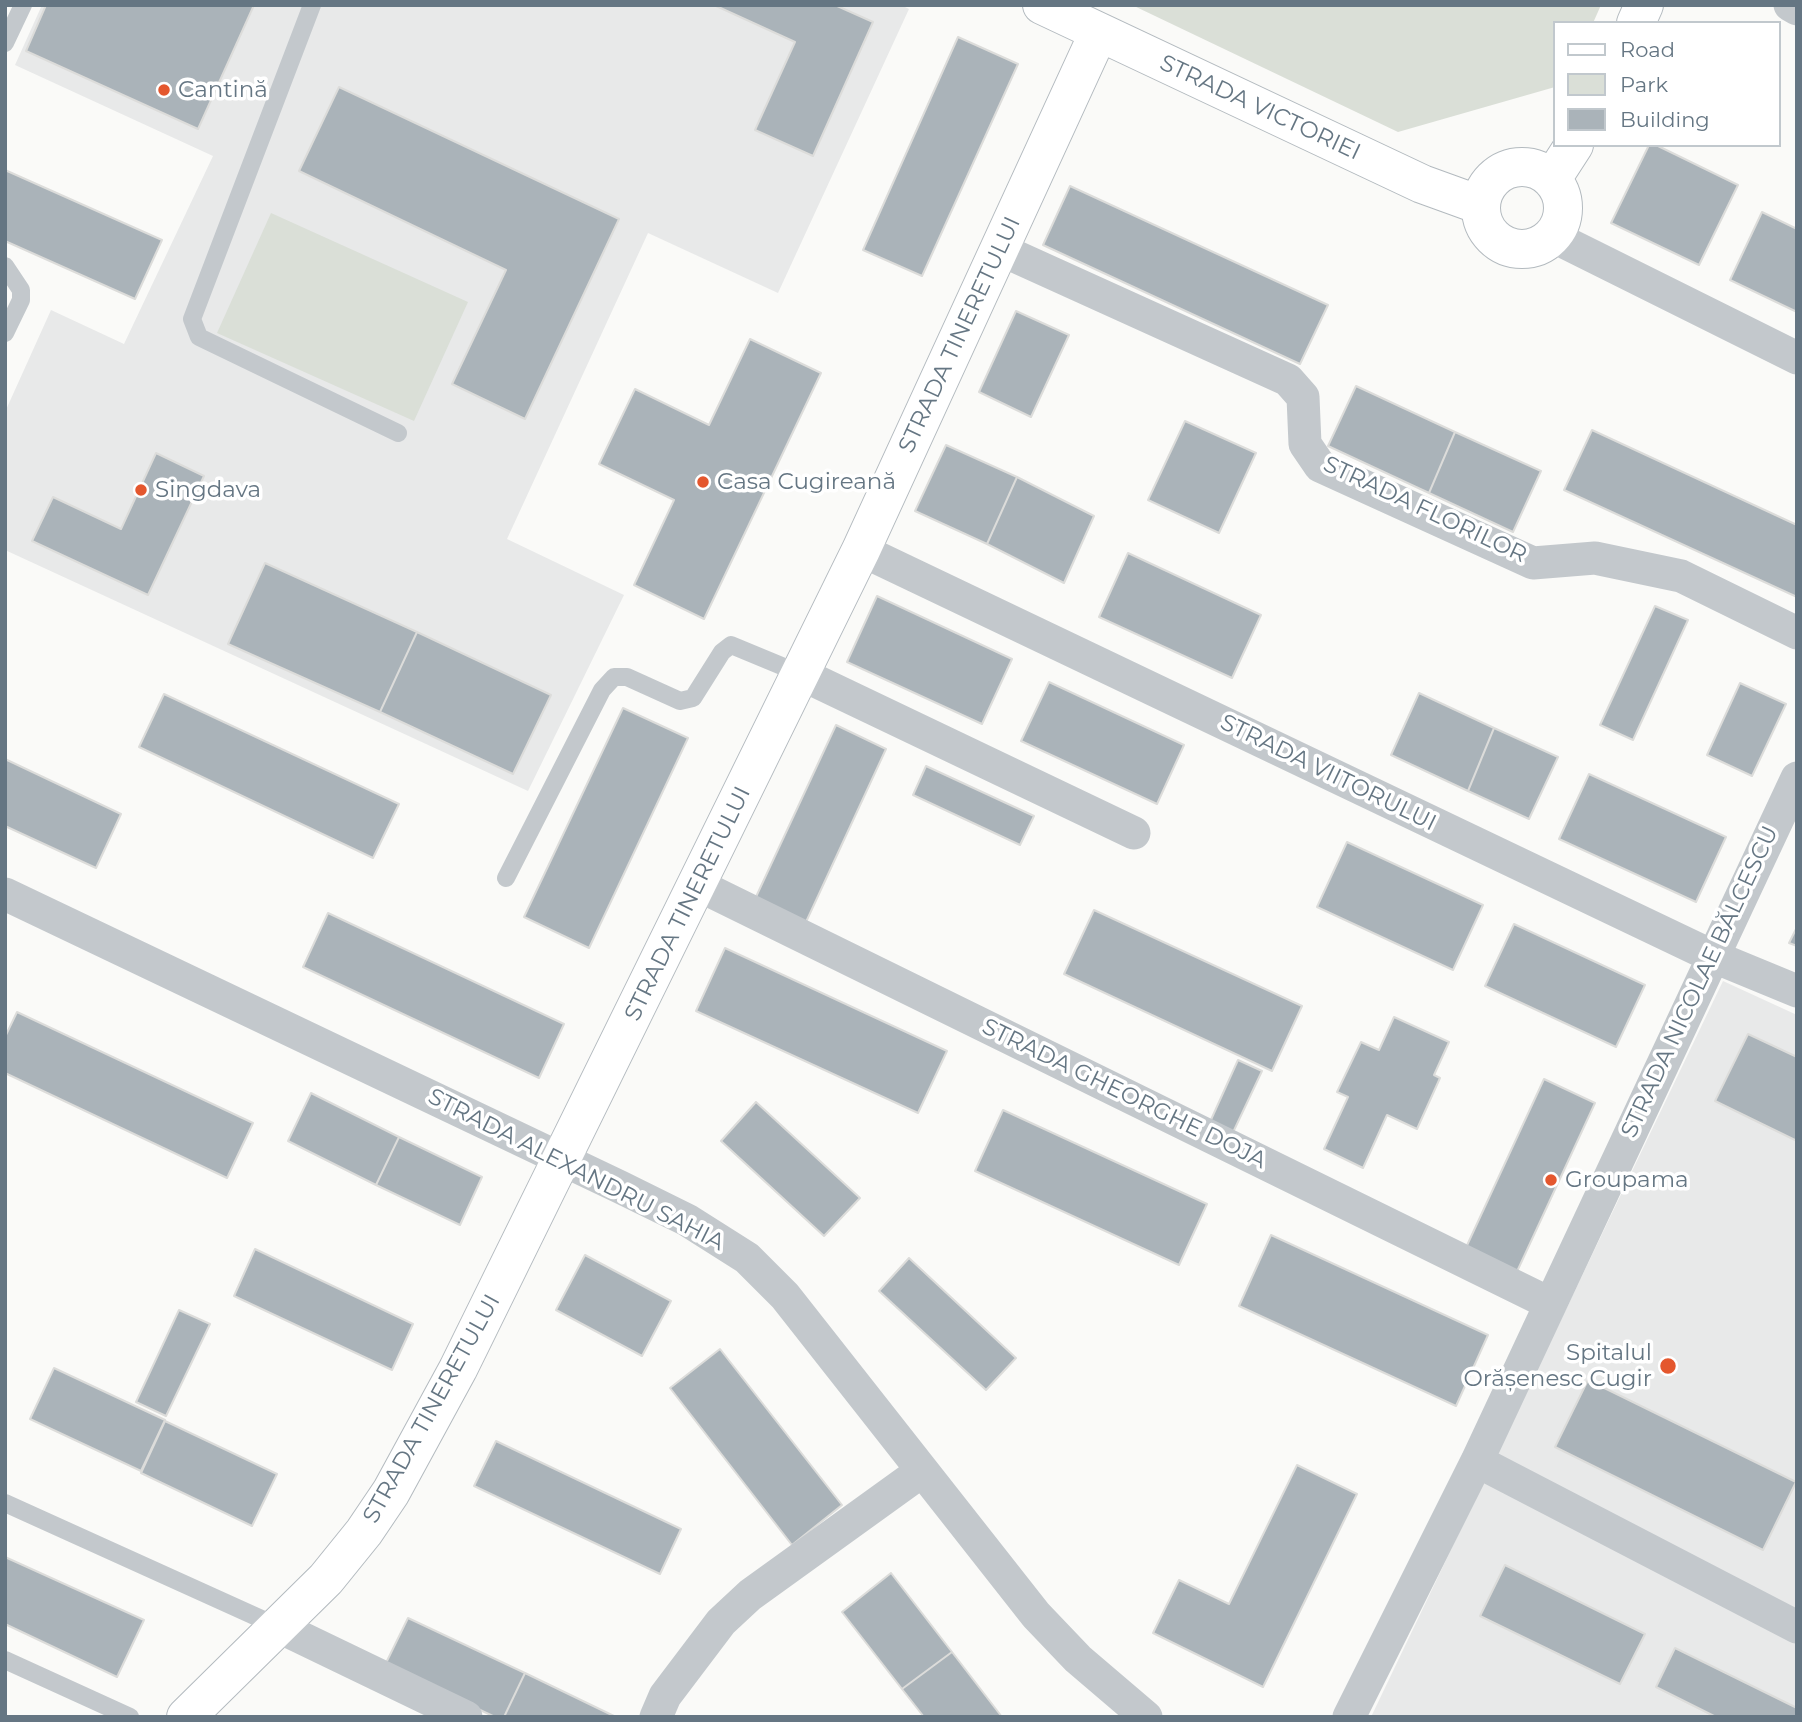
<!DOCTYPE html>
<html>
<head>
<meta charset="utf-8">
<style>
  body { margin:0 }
  #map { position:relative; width:1802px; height:1722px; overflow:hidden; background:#fafaf8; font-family:Montserrat,sans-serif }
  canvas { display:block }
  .frame { position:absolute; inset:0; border:7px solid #657683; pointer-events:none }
  .legend { position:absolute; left:1553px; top:21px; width:228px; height:126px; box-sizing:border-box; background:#fff; border:2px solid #c1c8cd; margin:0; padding:9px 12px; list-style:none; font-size:21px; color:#657683 }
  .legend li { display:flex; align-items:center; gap:14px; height:35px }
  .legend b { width:35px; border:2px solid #c1c8cd }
</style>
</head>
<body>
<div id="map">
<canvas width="1802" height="1722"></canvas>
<div class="frame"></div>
<ul class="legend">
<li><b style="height:9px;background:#fff"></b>Road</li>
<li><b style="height:19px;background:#dadfd7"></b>Park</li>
<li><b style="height:19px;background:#aab3b9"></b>Building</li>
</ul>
</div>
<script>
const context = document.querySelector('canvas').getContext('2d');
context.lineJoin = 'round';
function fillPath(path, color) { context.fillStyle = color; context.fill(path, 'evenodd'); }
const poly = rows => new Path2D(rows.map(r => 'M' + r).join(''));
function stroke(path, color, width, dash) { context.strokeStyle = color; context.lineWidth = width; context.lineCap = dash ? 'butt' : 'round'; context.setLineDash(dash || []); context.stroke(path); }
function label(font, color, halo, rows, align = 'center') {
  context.font = font + ' Montserrat,sans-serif'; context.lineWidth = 7; context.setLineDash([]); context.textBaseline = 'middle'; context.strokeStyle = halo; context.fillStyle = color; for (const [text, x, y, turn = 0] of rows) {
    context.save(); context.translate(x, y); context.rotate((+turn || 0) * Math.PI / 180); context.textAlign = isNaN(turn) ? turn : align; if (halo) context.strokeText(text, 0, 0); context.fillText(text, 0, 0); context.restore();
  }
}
fillPath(poly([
  [42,5,901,5,909,9,778,293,648,233,507,539,624,595,528,791,5,550,5,412,51,310,124,344,213,156,15,65],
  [1723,981,1797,1015,1797,1717,1371,1717]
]), '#e8e9e9');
fillPath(poly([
  [1132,5,1601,5,1593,23,1555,23,1555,87,1398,132],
  [271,213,468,302,414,421,217,333]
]), '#dadfd7');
const building = poly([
  [46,5,254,5,198,129,26,51,46,5],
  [714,5,835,5,873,22,813,156,755,130,795,42,714,5],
  [958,37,1018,64,922,276,863,250,958,37],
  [339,87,619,219,525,419,452,384,506,270,299,171,339,87],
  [1649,145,1656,145,1738,185,1699,265,1611,223,1649,145],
  [5,170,162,240,135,299,5,241,5,170],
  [1070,186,1328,305,1300,364,1043,245,1070,186],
  [1762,212,1797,229,1797,312,1730,280,1762,212],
  [1016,311,1069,335,1031,417,979,392,1016,311],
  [750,339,821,373,704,619,634,585,674,500,599,464,635,389,709,425,750,339],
  [1356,386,1455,432,1429,493,1328,446,1356,386],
  [1185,421,1256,453,1219,533,1148,500,1185,421],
  [1592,430,1797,525,1797,597,1564,490,1592,430],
  [1455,432,1541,471,1513,532,1429,493,1455,432],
  [946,445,1017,477,987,544,915,511,946,445],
  [156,453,204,476,148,595,32,541,53,497,121,529,156,453],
  [1017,477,1094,516,1064,583,987,544,1017,477],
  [1128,553,1261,615,1232,678,1099,617,1128,553],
  [265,563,417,632,380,712,228,644,265,563],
  [877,596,1012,659,982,724,847,662,877,596],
  [1655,606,1688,620,1633,740,1600,725,1655,606],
  [417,632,551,695,513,774,380,712,417,632],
  [1049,682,1184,745,1157,804,1021,741,1049,682],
  [1740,683,1786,704,1752,776,1707,755,1740,683],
  [1419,693,1494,728,1468,791,1391,755,1419,693],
  [164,694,399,804,373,858,139,747,164,694],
  [623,708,688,738,589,948,524,917,623,708],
  [836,725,886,749,806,922,755,899,836,725],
  [1494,728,1558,757,1529,819,1468,791,1494,728],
  [5,759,121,814,96,868,5,826,5,759],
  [926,766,1034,816,1020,845,913,795,926,766],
  [1589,774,1726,837,1696,902,1559,839,1589,774],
  [1347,842,1483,905,1453,970,1317,907,1347,842],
  [1094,910,1302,1006,1272,1071,1064,974,1094,910],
  [328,913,564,1024,539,1078,303,967,328,913],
  [1514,924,1645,985,1616,1047,1485,986,1514,924],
  [1797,927,1797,946,1789,943,1797,927],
  [725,948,947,1051,918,1113,696,1011,725,948],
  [17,1012,253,1123,227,1178,5,1073,5,1037,17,1012],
  [1394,1017,1449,1042,1434,1075,1440,1078,1417,1129,1387,1115,1363,1168,1324,1149,1348,1097,1337,1092,1361,1042,1379,1050,1394,1017],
  [1748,1034,1797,1057,1797,1141,1715,1101,1748,1034],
  [1238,1060,1262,1071,1228,1143,1205,1133,1238,1060],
  [1544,1079,1595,1103,1514,1278,1463,1254,1544,1079],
  [311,1093,399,1137,376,1185,288,1141,311,1093],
  [756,1102,860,1198,824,1236,721,1141,756,1102],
  [1003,1110,1207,1204,1179,1265,975,1171,1003,1110],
  [399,1137,482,1177,460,1225,376,1185,399,1137],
  [1271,1235,1488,1335,1456,1406,1239,1306,1271,1235],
  [255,1249,413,1324,392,1370,234,1296,255,1249],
  [585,1255,671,1301,642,1356,556,1310,585,1255],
  [909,1258,1016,1358,986,1390,879,1291,909,1258],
  [179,1310,210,1324,166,1416,136,1402,179,1310],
  [720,1349,842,1505,792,1545,670,1388,720,1349],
  [54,1368,165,1420,141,1471,30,1419,54,1368],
  [1588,1380,1796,1482,1763,1550,1555,1447,1588,1380],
  [165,1421,277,1474,252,1526,141,1473,165,1421],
  [496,1441,681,1529,660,1574,474,1486,496,1441],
  [1297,1465,1357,1494,1263,1687,1153,1633,1179,1580,1229,1604,1297,1465],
  [5,1557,144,1620,117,1677,5,1624,5,1557],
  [1505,1565,1645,1634,1620,1684,1480,1616,1505,1565],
  [891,1573,952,1652,902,1689,842,1612,891,1573],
  [408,1618,525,1673,504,1717,495,1717,385,1665,408,1618],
  [1675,1648,1797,1708,1797,1717,1716,1717,1656,1687,1675,1648],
  [952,1652,1002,1717,924,1717,902,1689,952,1652],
  [525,1673,616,1717,504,1717,525,1673]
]);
fillPath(building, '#aab3b9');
stroke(building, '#dcdcda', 2);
const secondary = poly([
  [1042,5,1422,184,1480,205],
  [1636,23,1644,5],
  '1481 208a41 41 0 1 1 82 0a41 41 0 1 1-82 0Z',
  [1552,179,1574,145],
  [186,1717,326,1579,364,1532,391,1492,458,1369,861,550,1099,32]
]);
stroke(secondary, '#b3babf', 40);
stroke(poly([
  [312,5,192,319,199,337,398,433],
  [5,43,23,5],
  [5,266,21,290,21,300,5,333],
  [506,878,602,690,614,677,627,677,680,701,693,698,722,652,731,645,801,674],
  [5,1503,279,1627],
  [5,1660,130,1717]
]), '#c3c8cc', 18);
stroke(poly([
  [1790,5,1797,9],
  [1552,236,1797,358],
  [999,249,1288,380,1303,397,1305,444,1320,466,1533,563,1595,558,1681,576,1797,633],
  [861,550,1712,956,1797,991],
  [801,674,1134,833],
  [698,885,1549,1303],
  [5,894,620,1187,687,1220,747,1258,785,1296,1036,1615,1078,1659,1146,1717],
  [1477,1461,1797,1627],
  [279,1627,466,1717],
  [656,1717,665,1696,721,1622,750,1595,922,1471],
  [1349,1717,1477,1461,1797,778]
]), '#c3c8cc', 33);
stroke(secondary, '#fff', 38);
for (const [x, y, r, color] of [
  [164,90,7,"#e4572e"],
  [703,482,7,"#e4572e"],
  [141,490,7,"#e4572e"],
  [1551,1180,7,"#e4572e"],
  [1668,1366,9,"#e4572e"]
]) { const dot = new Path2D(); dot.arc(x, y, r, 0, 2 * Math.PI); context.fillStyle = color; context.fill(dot); stroke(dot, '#fff', 2.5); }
label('23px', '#657683', '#fff', [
  ["Cantină",178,90],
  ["Casa Cugireană",717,482],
  ["Singdava",155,490],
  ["Groupama",1565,1180],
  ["Spitalul",1652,1353,"right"],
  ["Orășenesc Cugir",1652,1379,"right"]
], 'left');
label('23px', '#657683', '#fff', [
  ["STRADA VICTORIEI",1260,108,25],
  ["STRADA TINERETULUI",960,335,-65],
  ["STRADA FLORILOR",1425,510,25],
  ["STRADA VIITORULUI",1328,773,26],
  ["STRADA TINERETULUI",688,904,-64],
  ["STRADA NICOLAE BĂLCESCU",1700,982,-65],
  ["STRADA GHEORGHE DOJA",1124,1094,26],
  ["STRADA ALEXANDRU SAHIA",576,1170,27],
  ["STRADA TINERETULUI",432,1409,-61]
]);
</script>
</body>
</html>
